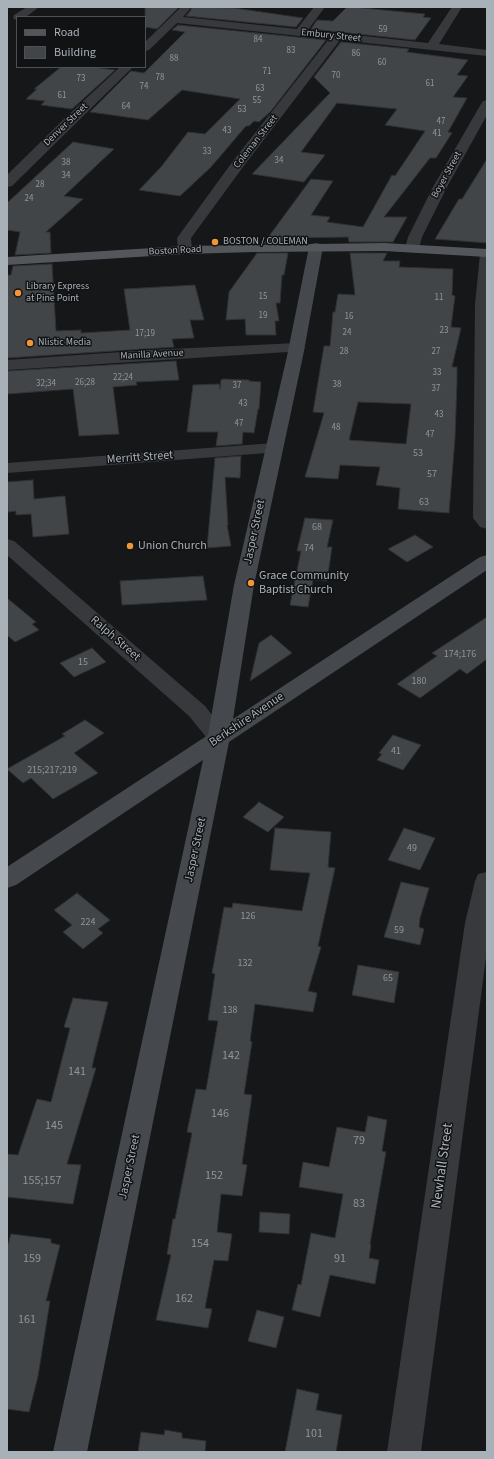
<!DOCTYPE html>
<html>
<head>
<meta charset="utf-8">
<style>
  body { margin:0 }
  #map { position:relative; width:494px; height:1459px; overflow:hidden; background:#161718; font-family:"Source Sans 3",sans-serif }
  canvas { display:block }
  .frame { position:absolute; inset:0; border:8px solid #a8b0b8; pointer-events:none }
  .legend { position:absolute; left:16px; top:16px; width:130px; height:52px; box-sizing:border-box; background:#111213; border:1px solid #4d5155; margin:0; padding:5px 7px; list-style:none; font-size:12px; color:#a8b0b8 }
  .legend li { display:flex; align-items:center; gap:8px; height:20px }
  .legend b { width:20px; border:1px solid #4d5155 }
</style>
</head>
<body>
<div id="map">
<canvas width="494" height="1459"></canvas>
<div class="frame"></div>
<ul class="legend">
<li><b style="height:5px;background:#53575c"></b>Road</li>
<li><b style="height:11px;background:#424548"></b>Building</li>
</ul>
</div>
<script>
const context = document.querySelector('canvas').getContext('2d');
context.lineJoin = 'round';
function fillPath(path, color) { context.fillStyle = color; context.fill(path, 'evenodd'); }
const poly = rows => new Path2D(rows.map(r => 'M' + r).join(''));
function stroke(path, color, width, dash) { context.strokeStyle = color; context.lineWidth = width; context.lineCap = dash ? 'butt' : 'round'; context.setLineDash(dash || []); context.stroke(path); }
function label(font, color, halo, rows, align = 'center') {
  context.font = font + ' "Source Sans 3",sans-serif'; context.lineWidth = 3; context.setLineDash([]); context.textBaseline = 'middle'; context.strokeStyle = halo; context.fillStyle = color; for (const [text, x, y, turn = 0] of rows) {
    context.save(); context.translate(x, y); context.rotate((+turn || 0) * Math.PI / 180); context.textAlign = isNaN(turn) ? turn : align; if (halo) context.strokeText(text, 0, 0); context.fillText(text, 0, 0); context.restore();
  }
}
const building = poly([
  [145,7,179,7,157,29,145,27,145,7],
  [191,7,234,8,303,18,296,27,186,16,191,10,191,7],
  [352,7,425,14,423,17,431,18,415,40,311,29,317,20,333,21,346,8,352,7],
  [178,25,326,40,271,111,259,122,254,121,249,126,246,126,211,167,180,196,139,190,161,167,188,132,205,134,240,99,182,90,148,120,90,112,131,71,144,73,185,32,172,30,178,25],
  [341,42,409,49,407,52,468,60,457,75,468,76,453,97,467,98,448,132,452,133,436,158,430,158,384,217,407,217,393,242,349,242,348,237,290,238,290,243,264,243,311,179,333,181,311,215,330,217,327,222,363,227,392,175,395,176,425,131,385,125,397,109,337,103,301,152,325,155,304,182,252,174,330,93,314,77,341,42],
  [61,67,93,67,115,70,72,109,41,105,45,101,26,99,37,89,34,89,61,67],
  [73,142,114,149,64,196,83,199,46,232,50,232,51,253,15,255,20,232,7,230,7,203,73,142],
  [487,159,487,243,435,239,459,199,462,199,487,159],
  [257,253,288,253,284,275,282,275,280,303,276,303,279,321,275,321,276,335,246,335,245,319,226,320,229,292,257,253],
  [350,253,387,253,383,261,400,261,399,267,453,269,452,295,455,296,451,327,461,328,452,367,457,367,457,381,455,438,449,513,398,509,400,488,376,485,380,467,340,465,338,479,305,477,324,413,313,412,324,346,330,346,333,312,335,312,338,294,355,295,350,253],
  [358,402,411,404,406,444,349,440,358,402],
  [52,264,56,331,81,330,81,333,130,330,124,289,195,285,204,320,190,320,194,338,172,339,174,347,7,358,7,275,11,275,13,266,52,264],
  [176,361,179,380,136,382,137,385,113,387,119,434,79,436,73,389,7,394,7,371,176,361],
  [223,379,249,380,249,381,261,382,259,409,258,409,254,433,243,432,242,444,216,446,218,432,187,432,193,385,219,384,220,389,221,380,223,379],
  [241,456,240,478,225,477,228,525,227,525,231,546,207,548,215,458,241,456],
  [33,480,34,499,65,496,69,534,33,537,31,514,16,515,16,511,8,512,7,482,33,480],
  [305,518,333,520,327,547,332,547,327,581,313,580,308,607,290,605,301,551,297,551,305,518],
  [415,535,433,547,407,562,388,549,415,535],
  [203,576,207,600,122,605,120,581,203,576],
  [7,598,36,622,32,624,39,630,15,642,7,635,7,598],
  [487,617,487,659,467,674,460,669,420,698,397,684,437,656,432,653,487,617],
  [271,635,292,653,250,681,259,643,271,635],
  [92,648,106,662,74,677,60,663,92,648],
  [85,720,104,733,74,753,98,773,53,799,31,778,23,783,7,769,65,736,62,734,85,720],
  [393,735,421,745,403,770,377,760,382,754,379,753,393,735],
  [259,802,284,817,268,832,243,817,259,802],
  [275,828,331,832,328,867,335,868,318,946,321,947,308,991,317,993,313,1012,255,1004,250,1041,252,1042,244,1094,252,1095,242,1164,247,1165,242,1196,221,1194,217,1232,232,1234,228,1261,214,1260,205,1308,212,1309,208,1328,156,1320,171,1255,167,1254,173,1219,175,1219,192,1133,187,1132,196,1089,206,1090,218,1021,208,1020,215,974,212,973,224,907,232,908,233,903,302,911,310,873,270,870,275,828],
  [404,828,435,838,420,870,388,860,404,828],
  [401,882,429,888,420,918,419,927,424,929,420,945,384,937,401,882],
  [77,893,110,920,98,929,103,933,83,949,63,932,72,925,54,910,77,893],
  [358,965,399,972,394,1003,352,995,358,965],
  [73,998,108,1002,94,1058,92,1068,96,1068,67,1164,81,1165,73,1204,7,1197,7,1154,18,1155,37,1099,51,1102,70,1028,64,1027,73,998],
  [368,1116,387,1120,382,1151,386,1152,370,1244,371,1245,369,1258,379,1260,375,1284,330,1275,320,1317,292,1310,298,1284,301,1285,311,1233,335,1238,343,1194,299,1187,303,1162,329,1167,337,1127,365,1132,368,1116],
  [260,1212,290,1214,289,1234,259,1232,260,1212],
  [11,1234,51,1239,51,1243,60,1245,46,1301,50,1301,38,1376,29,1412,7,1409,7,1248,11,1234],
  [257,1310,284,1317,276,1348,248,1341,257,1310],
  [297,1389,319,1394,316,1410,342,1415,336,1452,285,1452,297,1389],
  [165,1430,182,1433,182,1438,206,1441,205,1452,138,1452,141,1432,164,1435,165,1430]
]);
fillPath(building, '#424548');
stroke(building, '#303134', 1);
fillPath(poly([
  [27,7,39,7,26,17,17,17,17,20,14,19,13,17,14,15,27,7],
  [181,7,189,7,190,9,183,17,297,29,314,7,325,7,308,30,428,43,452,7,462,7,439,44,487,50,487,56,340,40,243,167,191,238,192,250,190,253,185,254,180,253,178,250,177,238,233,161,329,39,177,23,149,50,145,51,145,42,181,7],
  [120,67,133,67,12,186,7,187,7,175,64,119,120,67],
  [487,100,487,115,447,187,422,237,419,248,417,251,412,252,407,251,405,248,408,237,433,187,481,104,483,101,487,100],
  [487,250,487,529,480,527,473,518,475,304,480,254,482,251,487,250],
  [297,343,303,345,305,348,303,351,7,370,7,360,150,350,297,343],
  [274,443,280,444,283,448,280,452,7,473,7,463,274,443],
  [7,539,14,541,205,706,230,738,227,743,219,746,211,743,189,716,7,555,7,539],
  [487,872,487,950,421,1452,387,1452,465,923,475,881,478,874,487,872]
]), '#37393d');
fillPath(poly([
  [316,243,321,244,323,247,303,356,254,585,233,719,480,557,487,555,487,570,229,742,87,1452,53,1452,203,760,16,885,7,888,7,867,208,735,234,585,287,356,309,247,311,244,316,243]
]), '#45484d');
fillPath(poly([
  [384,243,487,249,487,257,384,251,254,252,185,254,7,265,7,257,185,246,384,243]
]), '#53575c');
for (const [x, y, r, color] of [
  [215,242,4,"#f19636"],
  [18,293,4,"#f19636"],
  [30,343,4,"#f19636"],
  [130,546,4,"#f19636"],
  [251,583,4,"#f19636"]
]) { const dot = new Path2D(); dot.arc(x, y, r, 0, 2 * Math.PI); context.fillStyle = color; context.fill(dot); stroke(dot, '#111213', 1.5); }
label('9px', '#8e959c', null, [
  ["59",383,30],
  ["84",258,40],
  ["83",291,51],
  ["86",356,54],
  ["88",174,59],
  ["60",382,63],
  ["71",267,72],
  ["70",336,76],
  ["78",160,78],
  ["73",81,79],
  ["61",430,84],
  ["74",144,87],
  ["63",260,89],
  ["61",62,96],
  ["55",257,101],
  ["64",126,107],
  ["53",242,110],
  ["47",441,122],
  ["43",227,131],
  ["41",437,134],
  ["33",207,152],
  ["34",279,161],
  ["38",66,163],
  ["34",66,176],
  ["28",40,185],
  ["24",29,199],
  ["15",263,297],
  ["11",439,298],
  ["19",263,316],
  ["16",349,317],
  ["23",444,331],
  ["24",347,333],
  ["17;19",145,334],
  ["28",344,352],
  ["27",436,352],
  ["33",437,373],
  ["22;24",123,378],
  ["26;28",85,383],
  ["32;34",46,384],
  ["38",337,385],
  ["37",237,386],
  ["37",436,389],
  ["43",243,404],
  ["43",439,415],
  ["47",239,424],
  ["48",336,428],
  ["47",430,435]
]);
label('10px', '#a8b0b8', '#111213', [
  ["Embury Street",331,36,6],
  ["Denver Street",66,125,-44],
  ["Coleman Street",256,142,-52],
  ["Boyer Street",447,175,-61],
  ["Boston Road",175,251,-3],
  ["Manilla Avenue",152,355,-3]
]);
label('10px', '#a8b0b8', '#111213', [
  ["BOSTON / COLEMAN",223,242],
  ["Library Express",26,287],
  ["at Pine Point",26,299],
  ["Nlistic Media",38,343]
], 'left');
label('10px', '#8e959c', null, [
  ["53",418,454],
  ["57",432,475],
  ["63",424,503],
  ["68",317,528],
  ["74",309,549],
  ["174;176",460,655],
  ["15",83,663],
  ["180",419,682],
  ["41",396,752],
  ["215;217;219",52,771],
  ["49",412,849],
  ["126",248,917],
  ["224",88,923],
  ["59",399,931],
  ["132",245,964],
  ["65",388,979],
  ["138",230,1011]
]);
label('12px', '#a8b0b8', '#111213', [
  ["Merritt Street",140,458,-4],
  ["Jasper Street",255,532,-78],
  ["Ralph Street",115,639,41],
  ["Berkshire Avenue",247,720,-34],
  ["Jasper Street",196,850,-78],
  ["Jasper Street",130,1167,-78]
]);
label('12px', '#a8b0b8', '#111213', [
  ["Union Church",138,546],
  ["Grace Community",259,576],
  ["Baptist Church",259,590]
], 'left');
label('12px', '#8e959c', null, [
  ["142",231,1056],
  ["141",77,1072],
  ["146",220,1114],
  ["145",54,1126],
  ["79",359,1141],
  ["152",214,1176],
  ["155;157",42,1181],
  ["83",359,1204],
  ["154",200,1244],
  ["159",32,1259],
  ["91",340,1259],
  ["162",184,1299],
  ["161",27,1320],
  ["101",314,1434]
]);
label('14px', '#a8b0b8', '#111213', [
  ["Newhall Street",443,1166,-82]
]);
</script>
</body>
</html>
